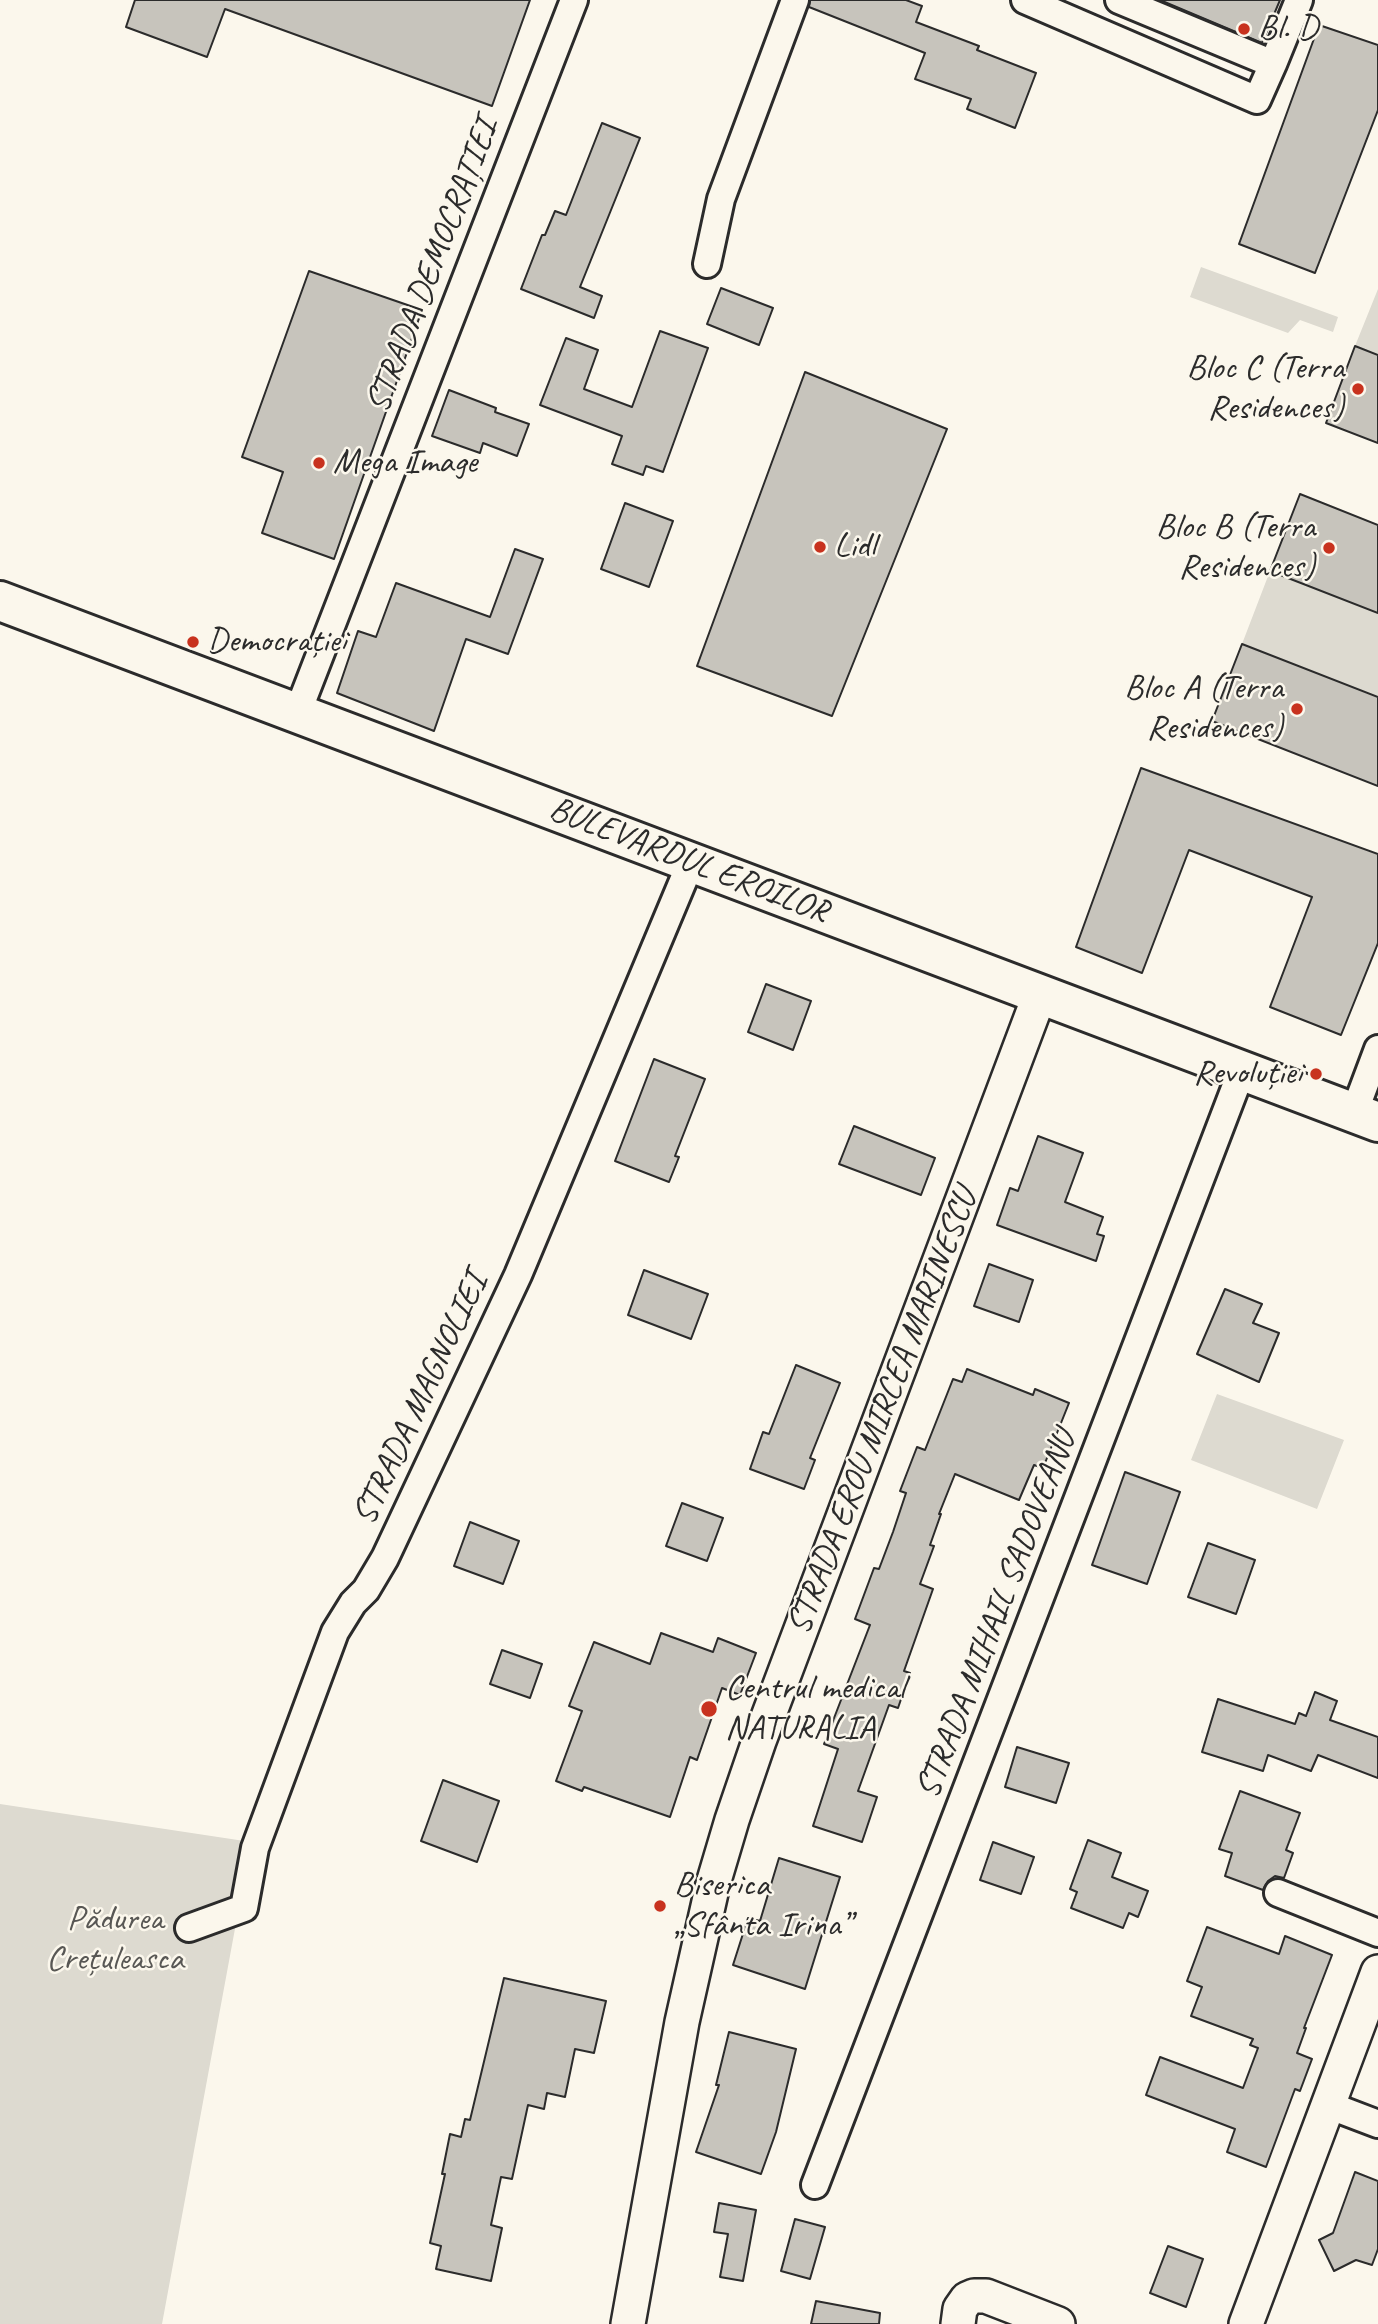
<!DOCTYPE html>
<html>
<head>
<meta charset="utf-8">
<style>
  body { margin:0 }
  canvas { display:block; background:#fbf7ec }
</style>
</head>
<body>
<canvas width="1378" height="2324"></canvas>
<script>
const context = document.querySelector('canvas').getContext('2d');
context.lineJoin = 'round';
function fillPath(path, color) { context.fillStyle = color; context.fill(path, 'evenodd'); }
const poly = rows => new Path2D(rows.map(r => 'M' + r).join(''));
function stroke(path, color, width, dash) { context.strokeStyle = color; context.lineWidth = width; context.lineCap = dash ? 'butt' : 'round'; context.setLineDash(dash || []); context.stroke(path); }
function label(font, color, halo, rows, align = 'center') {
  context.font = font + ' Caveat,sans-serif'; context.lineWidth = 5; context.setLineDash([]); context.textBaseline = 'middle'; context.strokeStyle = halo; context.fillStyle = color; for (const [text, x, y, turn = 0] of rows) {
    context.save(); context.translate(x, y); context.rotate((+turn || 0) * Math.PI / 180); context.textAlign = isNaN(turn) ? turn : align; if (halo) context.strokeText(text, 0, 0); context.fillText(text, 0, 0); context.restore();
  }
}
fillPath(poly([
  [1201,267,1338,317,1333,332,1300,320,1288,333,1190,297],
  [1378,289,1378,355,1355,346],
  [1270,571,1378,613,1378,697,1242,644],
  [1217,1394,1344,1440,1317,1509,1191,1460],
  [0,1804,251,1842,162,2324,0,2324]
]), '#dddad0');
const building = poly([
  [135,0,530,0,492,106,225,9,207,57,126,27,135,0],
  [810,0,906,0,922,6,916,22,979,46,977,50,1036,73,1015,128,967,109,971,99,915,79,925,53,809,7,810,0],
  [1160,0,1280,0,1262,43,1160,0],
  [1319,25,1378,45,1378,110,1315,273,1239,244,1319,25],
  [602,123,640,138,580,287,602,296,594,318,521,289,542,235,545,235,555,211,566,215,602,123],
  [309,271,422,310,334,559,262,533,283,472,242,457,309,271],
  [721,288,773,308,759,345,707,324,721,288],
  [660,331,708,348,663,472,646,466,643,475,612,464,622,436,540,405,566,338,598,350,584,389,632,407,660,331],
  [1355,346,1378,355,1378,443,1326,423,1355,346],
  [805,372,947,429,832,716,697,666,805,372],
  [449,390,496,408,495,412,529,424,517,456,483,443,480,453,432,436,449,390],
  [1300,494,1378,525,1378,613,1270,571,1300,494],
  [625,503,673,521,649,587,601,569,625,503],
  [515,549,543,559,508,654,466,639,434,731,337,693,358,631,376,637,396,583,490,617,515,549],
  [1242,644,1378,697,1378,786,1212,721,1242,644],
  [1141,768,1378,854,1378,943,1341,1035,1270,1007,1312,897,1189,850,1142,973,1076,947,1141,768],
  [766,984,811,1001,793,1050,748,1032,766,984],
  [654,1059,705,1079,675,1156,679,1157,669,1182,615,1161,654,1059],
  [854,1126,935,1158,921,1195,839,1164,854,1126],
  [1038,1136,1083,1153,1065,1202,1103,1217,1097,1234,1104,1236,1096,1261,997,1225,1010,1188,1018,1191,1038,1136],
  [989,1264,1033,1280,1019,1322,974,1306,989,1264],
  [644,1270,708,1294,691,1339,628,1315,644,1270],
  [1225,1289,1262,1304,1253,1323,1279,1333,1259,1382,1197,1354,1225,1289],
  [796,1365,840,1383,810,1458,815,1460,804,1489,750,1469,763,1432,769,1434,796,1365],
  [967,1369,1033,1395,1035,1389,1069,1403,1043,1468,1034,1465,1019,1500,955,1474,939,1514,941,1514,930,1545,934,1546,920,1584,933,1589,904,1671,910,1673,898,1708,889,1705,858,1791,877,1797,862,1842,813,1826,838,1749,824,1744,870,1625,855,1619,874,1568,879,1569,893,1532,906,1493,900,1491,917,1447,925,1450,953,1379,962,1382,967,1369],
  [1125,1472,1180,1492,1147,1584,1092,1565,1125,1472],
  [682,1503,723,1518,707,1561,666,1546,682,1503],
  [470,1522,519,1541,503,1584,454,1566,470,1522],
  [1208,1543,1255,1560,1236,1614,1188,1597,1208,1543],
  [661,1633,713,1652,718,1638,756,1653,740,1695,722,1688,697,1760,690,1757,670,1817,584,1787,582,1791,556,1781,582,1711,569,1706,594,1642,650,1664,661,1633],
  [502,1650,542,1664,530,1698,490,1684,502,1650],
  [1315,1692,1337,1701,1330,1720,1378,1737,1378,1778,1318,1755,1311,1771,1268,1755,1263,1771,1202,1752,1218,1699,1295,1724,1299,1713,1306,1716,1315,1692],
  [1017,1747,1069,1763,1056,1803,1005,1787,1017,1747],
  [443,1780,499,1801,477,1862,421,1841,443,1780],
  [1240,1791,1300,1813,1286,1850,1293,1853,1284,1878,1275,1876,1268,1881,1263,1890,1225,1876,1232,1853,1219,1849,1240,1791],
  [1088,1840,1121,1853,1112,1877,1148,1891,1138,1917,1129,1913,1123,1928,1071,1908,1077,1892,1070,1889,1088,1840],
  [993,1842,1034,1857,1021,1894,980,1880,993,1842],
  [779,1858,840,1877,805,1989,733,1965,748,1918,760,1921,779,1858],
  [1207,1927,1279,1954,1285,1936,1332,1955,1304,2028,1306,2028,1297,2053,1312,2059,1300,2091,1295,2089,1266,2167,1227,2152,1235,2129,1146,2095,1160,2057,1243,2088,1258,2048,1250,2045,1253,2039,1191,2016,1202,1987,1187,1981,1207,1927],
  [504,1978,606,2001,594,2053,575,2049,565,2097,547,2093,544,2109,528,2105,512,2179,501,2177,491,2225,502,2228,491,2281,436,2269,441,2246,430,2243,445,2174,442,2174,450,2134,461,2137,465,2119,470,2120,504,1978],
  [729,2032,796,2049,776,2132,761,2174,696,2152,719,2085,716,2085,729,2032],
  [1355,2172,1378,2181,1378,2249,1372,2265,1356,2260,1334,2271,1319,2240,1333,2233,1355,2172],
  [719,2203,756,2210,743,2281,720,2277,728,2234,714,2232,719,2203],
  [795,2219,825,2227,810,2279,781,2271,795,2219],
  [1168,2246,1203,2259,1186,2307,1150,2293,1168,2246],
  [816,2301,880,2313,879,2324,811,2324,816,2301]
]);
fillPath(building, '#c7c4bc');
stroke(building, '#2b2b2b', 2);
const minor = poly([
  [1025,0,1257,100,1273,64],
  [1119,0,1273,64,1299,0],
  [707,264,721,199,795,0],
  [297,714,574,0],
  [1354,1113,1378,1049],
  [1278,1893,1378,1933],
  [189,1928,244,1908,255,1848,335,1632,353,1603,366,1590,385,1558,518,1275,691,862],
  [1328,2105,1378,2124],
  [815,2185,1242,1070]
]);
const tertiary = poly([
  [628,2324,682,2022,713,1884,732,1820,759,1741,1040,994],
  [958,2324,960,2309,967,2299,974,2296,986,2296,1058,2324],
  [1246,2324,1378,1972]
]);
const secondary = poly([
  [0,601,1378,1122]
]);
stroke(minor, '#2b2b2b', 32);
stroke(tertiary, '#2b2b2b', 38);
stroke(secondary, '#2b2b2b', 44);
stroke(minor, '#fbf7ec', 26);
stroke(tertiary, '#fbf7ec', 33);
stroke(secondary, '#fbf7ec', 38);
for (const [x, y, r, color] of [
  [1244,29,7,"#c8321e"],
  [1358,389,7,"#c8321e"],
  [319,463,7,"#c8321e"],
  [820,547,7,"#c8321e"],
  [1329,548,7,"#c8321e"],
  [193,642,7,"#c8321e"],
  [1297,709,7,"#c8321e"],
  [1316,1074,7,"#c8321e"],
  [709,1709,9,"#c8321e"],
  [660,1906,7,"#c8321e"]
]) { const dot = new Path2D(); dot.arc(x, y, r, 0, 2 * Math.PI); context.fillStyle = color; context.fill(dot); stroke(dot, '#fbf7ec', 2.5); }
label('35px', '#2b2b2b', '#fbf7ec', [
  ["Bl. D",1258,29],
  ["Bloc C (Terra",1344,369,"right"],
  ["Residences)",1344,409,"right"],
  ["Mega Image",333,463],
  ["Bloc B (Terra",1315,528,"right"],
  ["Residences)",1315,568,"right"],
  ["Lidl",834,547],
  ["Democrației",207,642],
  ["Bloc A (Terra",1283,689,"right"],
  ["Residences)",1283,729,"right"],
  ["Revoluției",1302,1074,"right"],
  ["Centrul medical",725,1689],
  ["NATURALIA",725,1729],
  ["Biserica",674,1886],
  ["„Sfânta Irina”",674,1926]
], 'left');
label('35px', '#2b2b2b', '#fbf7ec', [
  ["STRADA DEMOCRAȚIEI",433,266,-69],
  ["BULEVARDUL EROILOR",689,861,21],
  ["STRADA MAGNOLIEI",421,1399,-65],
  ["STRADA EROU MIRCEA MARINESCU",883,1412,-69],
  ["STRADA MIHAIL SADOVEANU",997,1615,-69]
]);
label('35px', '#585754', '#fbf7ec', [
  ["Pădurea",115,1920],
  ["Crețuleasca",115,1960]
]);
</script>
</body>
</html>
